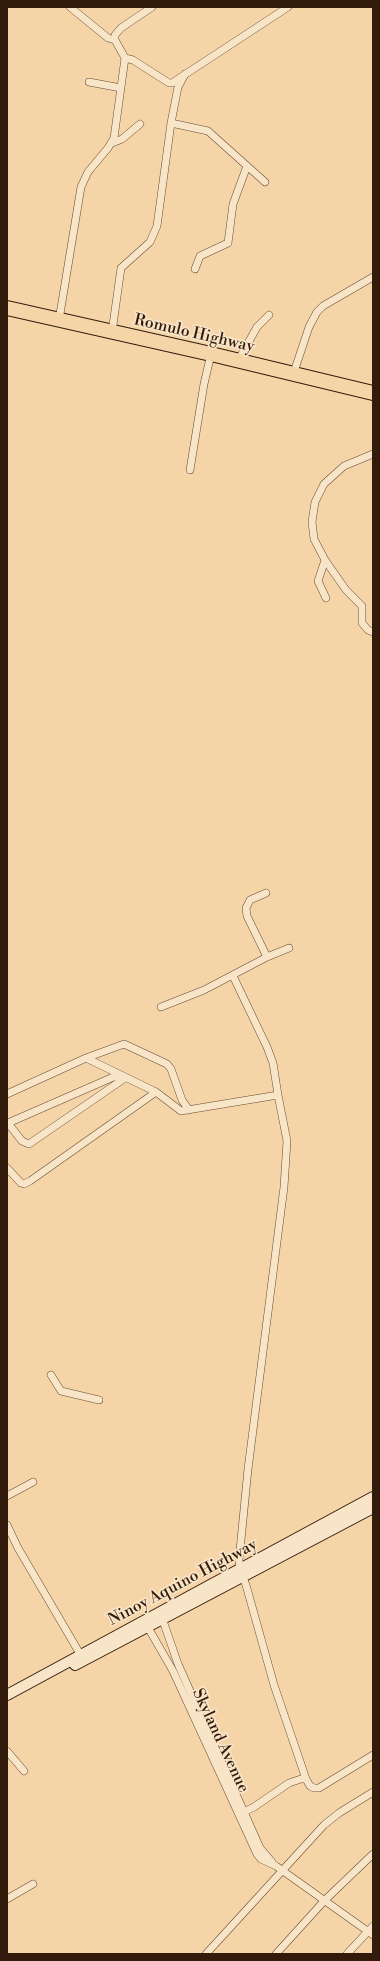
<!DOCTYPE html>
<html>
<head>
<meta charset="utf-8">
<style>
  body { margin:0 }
  #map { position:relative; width:380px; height:1961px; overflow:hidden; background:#f5d5a8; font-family:"Libre Bodoni",serif }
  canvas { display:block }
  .frame { position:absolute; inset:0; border:8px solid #331b0c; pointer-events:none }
</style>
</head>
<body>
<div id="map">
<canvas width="380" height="1961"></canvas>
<div class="frame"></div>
</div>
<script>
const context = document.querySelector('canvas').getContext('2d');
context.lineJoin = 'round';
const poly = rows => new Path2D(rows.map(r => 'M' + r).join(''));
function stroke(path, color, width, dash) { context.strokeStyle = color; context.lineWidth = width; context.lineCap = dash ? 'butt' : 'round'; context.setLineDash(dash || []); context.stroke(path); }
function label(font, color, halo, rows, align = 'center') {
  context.font = font + ' "Libre Bodoni",serif'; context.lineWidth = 3.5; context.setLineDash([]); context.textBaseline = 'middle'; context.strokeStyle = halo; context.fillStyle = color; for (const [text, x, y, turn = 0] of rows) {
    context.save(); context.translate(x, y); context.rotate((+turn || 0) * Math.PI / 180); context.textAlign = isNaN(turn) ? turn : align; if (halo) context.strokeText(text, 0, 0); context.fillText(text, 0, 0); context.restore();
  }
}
const street = poly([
  [70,7,108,38,115,40],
  [125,58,133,60,169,83,172,83,288,7],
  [89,82,121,88],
  [171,123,208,131,265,182],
  [112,143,122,139,140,124],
  [195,269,200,256,228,243,233,204,247,166],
  [59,320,81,187,88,172,108,148,114,138,125,58,115,40,115,35,121,28,152,7],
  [112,332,121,268,150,242,157,226,171,123,178,87,185,74],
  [238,361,257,327,269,315],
  [293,375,309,327,317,312,323,306,373,277],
  [373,454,344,466,324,484,315,502,312,522,314,539,325,560,346,590,362,606,362,623,368,630,373,632],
  [190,470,204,384,211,354],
  [325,560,318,581,326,598],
  [267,957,289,948],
  [233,976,267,1047,273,1063,278,1095],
  [161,1007,204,990,267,957,247,916,246,908,250,900,266,893],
  [86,1058,124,1044,167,1064,171,1069,182,1100,189,1110],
  [7,1094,86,1058,156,1092,181,1111,278,1095,287,1141,284,1187,248,1469,239,1560,240,1570,246,1585,274,1685,306,1779,310,1786,314,1788,319,1788,373,1755],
  [7,1122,22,1141,29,1144,125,1078],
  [8,1123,118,1075],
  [7,1168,21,1183,24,1184,30,1181,156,1092],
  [51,1375,61,1391,99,1400],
  [7,1496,33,1482],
  [7,1525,18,1548,83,1659],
  [161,1615,178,1664,260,1848,272,1862],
  [146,1624,173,1671,257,1854,261,1859,276,1866,373,1935],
  [7,1751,24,1771],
  [244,1812,254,1807,289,1783,301,1779,306,1779],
  [7,1899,33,1884],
  [206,1954,324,1825,339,1813,373,1792],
  [276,1954,325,1900,373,1854],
  [347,1954,373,1926]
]);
const secondary = poly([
  [75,1665,373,1508],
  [7,1695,373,1497]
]);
const highway = poly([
  [7,308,211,354,373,393]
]);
stroke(street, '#644a33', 8);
stroke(secondary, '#331b0c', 12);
stroke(highway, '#331b0c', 16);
stroke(street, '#f8e4c6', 7);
stroke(secondary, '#f8e4c6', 10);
stroke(highway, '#f5d5a8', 14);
label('16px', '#331b0c', '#f8e4c6', [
  ["Romulo Highway",194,334,13],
  ["Ninoy Aquino Highway",183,1583,-28],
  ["Skyland Avenue",220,1741,65]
]);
</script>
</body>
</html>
